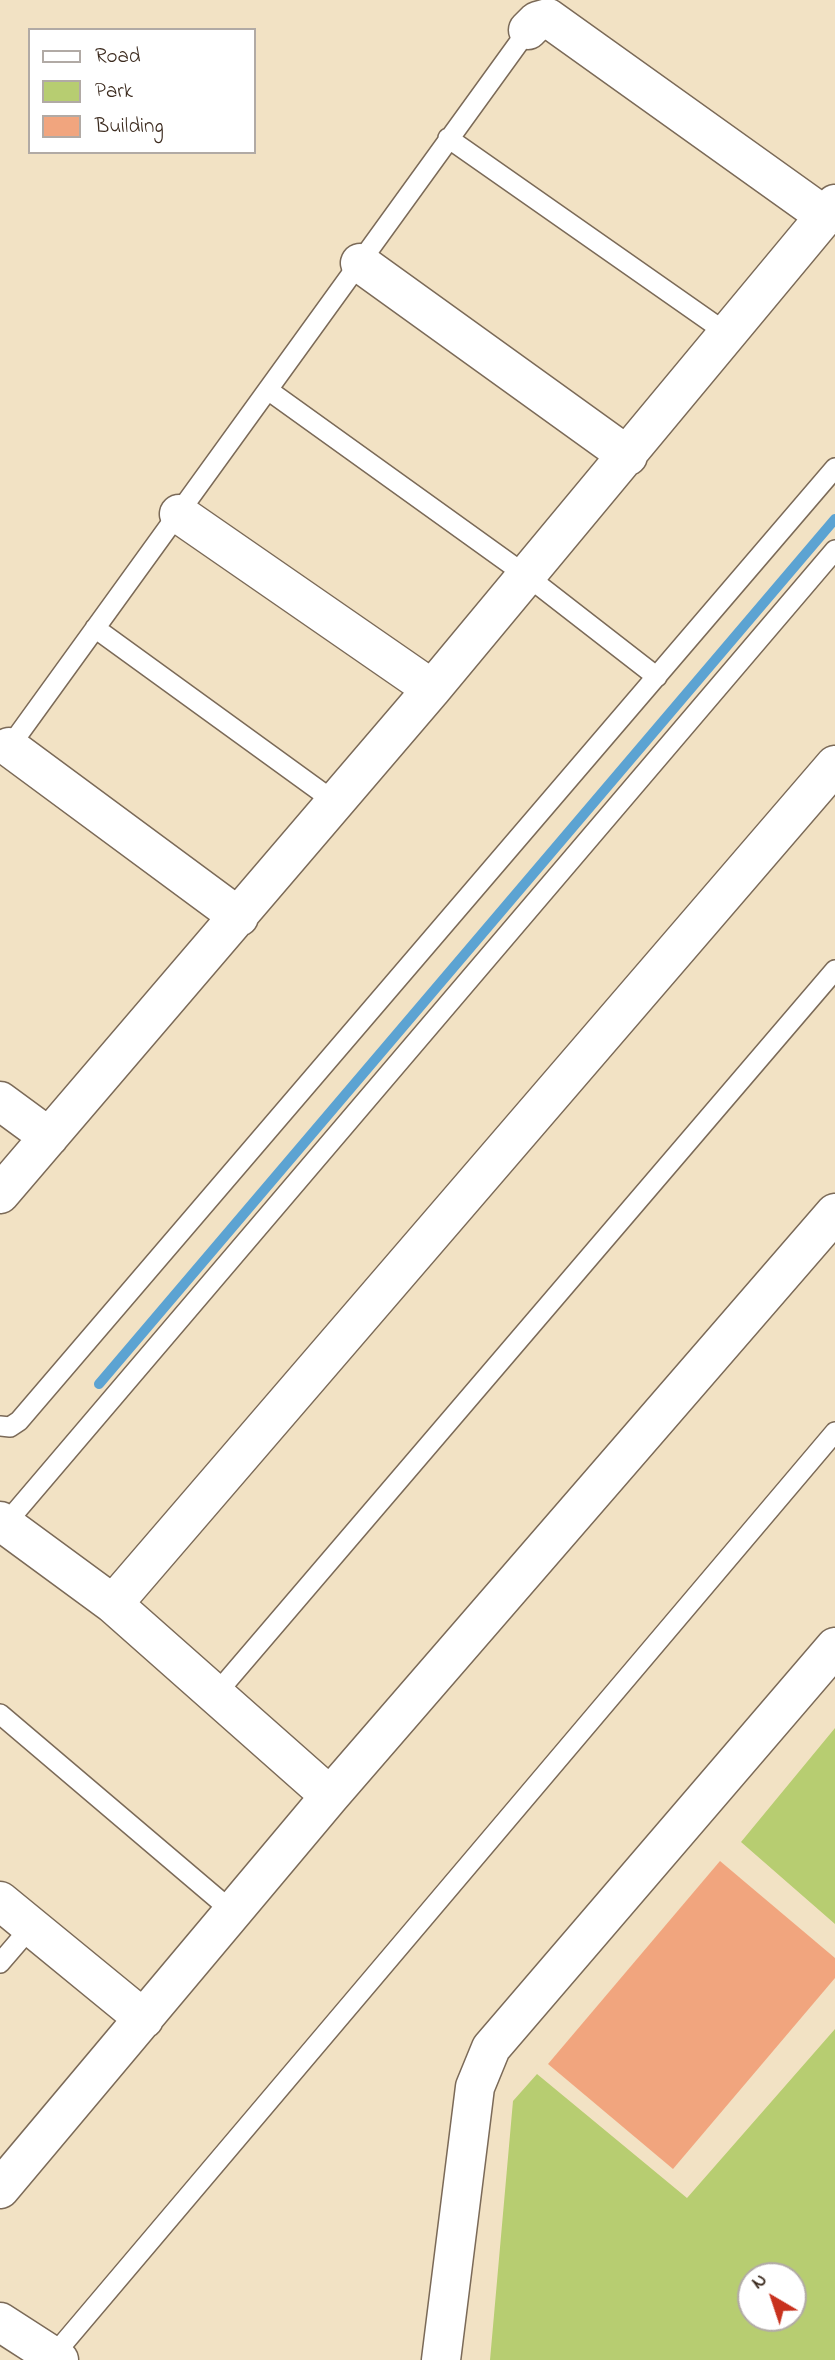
<!DOCTYPE html>
<html>
<head>
<meta charset="utf-8">
<style>
  body { margin:0 }
  #map { position:relative; width:835px; height:2360px; overflow:hidden; background:#f2e2c4; font-family:"Indie Flower",sans-serif }
  canvas { display:block }
  .legend { position:absolute; left:28px; top:28px; width:228px; height:126px; box-sizing:border-box; background:#fff; border:2px solid #b1aaa5; margin:0; padding:9px 12px; list-style:none; font-size:21px; color:#3b2a1e }
  .legend li { display:flex; align-items:center; gap:14px; height:35px }
  .legend b { width:35px; border:2px solid #b1aaa5 }
  .north { position:absolute; left:737px; top:2262px; width:70px; height:70px; box-sizing:border-box; background:#fff; border:2px solid #b1aaa5; border-radius:50%; rotate:321deg; font-size:19px; font-weight:700; line-height:28px; text-align:center; color:#3b2a1e }
  .north::after { content:''; display:block; margin:auto; width:24px; height:32px; background:#c8321e; clip-path:polygon(50% 0,100% 100%,50% 72%,0 100%) }
</style>
</head>
<body>
<div id="map">
<canvas width="835" height="2360"></canvas>
<ul class="legend">
<li><b style="height:9px;background:#fff"></b>Road</li>
<li><b style="height:19px;background:#b7cd71"></b>Park</li>
<li><b style="height:19px;background:#f1a57e"></b>Building</li>
</ul>
<div class="north">N</div>
</div>
<script>
const context = document.querySelector('canvas').getContext('2d');
context.lineJoin = 'round';
function fillPath(path, color) { context.fillStyle = color; context.fill(path, 'evenodd'); }
const poly = rows => new Path2D(rows.map(r => 'M' + r).join(''));
function stroke(path, color, width, dash) { context.strokeStyle = color; context.lineWidth = width; context.lineCap = dash ? 'butt' : 'round'; context.setLineDash(dash || []); context.stroke(path); }
fillPath(poly([
  [835,1728,835,1924,741,1842],
  [835,2029,835,2360,490,2360,513,2101,537,2074,687,2198],
  [751,2276,793,2276,793,2318,751,2318]
]), '#b7cd71');
stroke(poly([
  [99,1384,835,519]
]), '#5ca3d2', 10);
fillPath(poly([
  [720,1861,835,1958,835,1978,673,2169,548,2064]
]), '#f1a57e');
const service = poly([
  [448,138,728,334],
  [268,390,527,576,657,677],
  [95,628,335,802],
  [5,753,528,30],
  [0,1426,10,1427,19,1421,835,468],
  [1,1529,835,550],
  [215,1695,835,970],
  [0,1714,233,1912],
  [0,1963,31,1927],
  [52,2357,835,1432]
]);
const minor = poly([
  [528,30,537,21,548,18,825,216],
  [360,263,628,456],
  [179,514,432,689],
  [9,747,239,917],
  [0,1101,49,1137],
  [0,1194,432,689,835,204],
  [0,1521,113,1604,330,1796],
  [113,1604,835,765],
  [0,1901,144,2019],
  [0,2189,330,1796,835,1213],
  [0,2322,59,2360],
  [441,2360,475,2087,491,2048,835,1647]
]);
stroke(service, '#7b6a58', 22);
stroke(minor, '#7b6a58', 41);
stroke(service, '#fff', 19);
stroke(minor, '#fff', 38);
</script>
</body>
</html>
